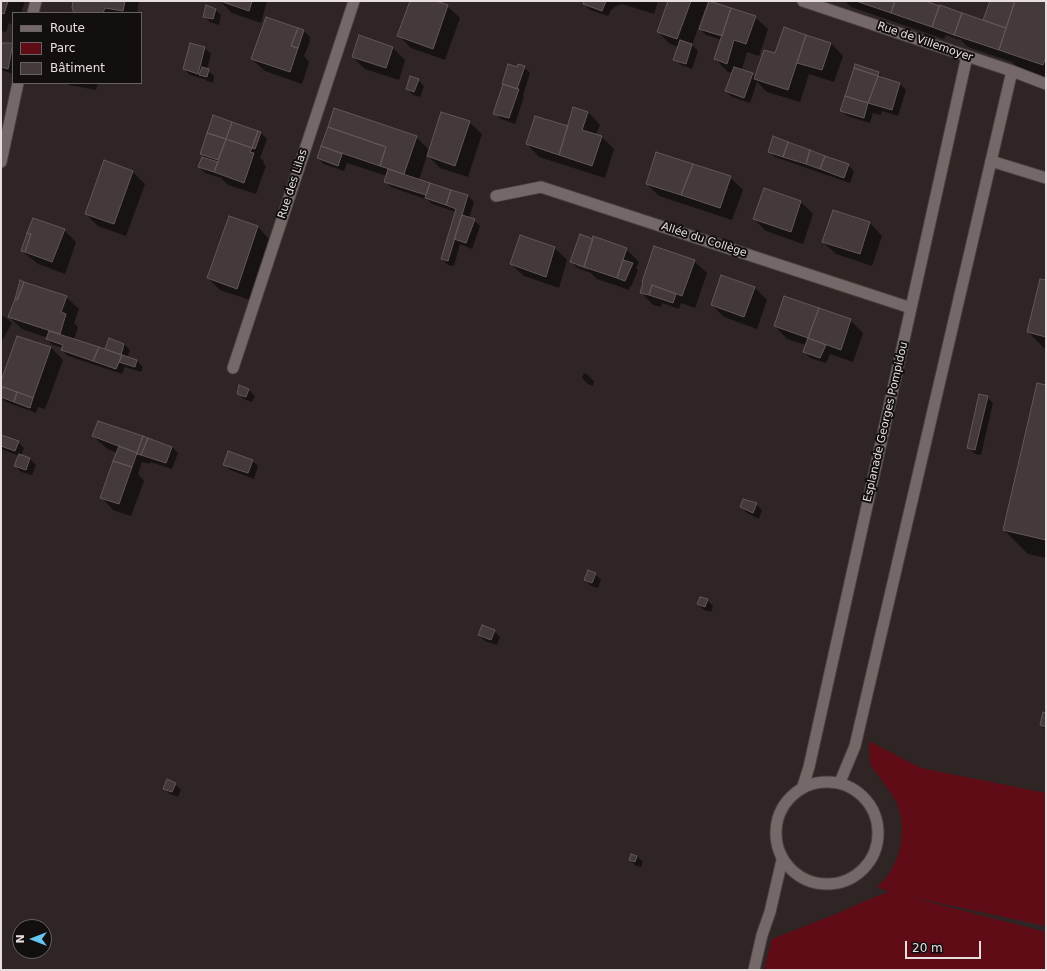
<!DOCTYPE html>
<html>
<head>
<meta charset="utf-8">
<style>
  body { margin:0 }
  #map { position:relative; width:1047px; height:971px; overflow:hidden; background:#2e2524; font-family:"DejaVu Sans",sans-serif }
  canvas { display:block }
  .frame { position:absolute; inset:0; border:2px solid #e6dfde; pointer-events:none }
  .legend { position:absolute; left:12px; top:12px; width:130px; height:72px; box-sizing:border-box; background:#130f0f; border:1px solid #676262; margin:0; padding:5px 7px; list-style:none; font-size:12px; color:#e6dfde }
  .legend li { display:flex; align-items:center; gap:8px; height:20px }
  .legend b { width:20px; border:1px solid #676262 }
  .north { position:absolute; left:12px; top:919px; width:40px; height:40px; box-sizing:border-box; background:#130f0f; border:1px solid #676262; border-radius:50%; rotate:270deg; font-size:11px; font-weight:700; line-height:16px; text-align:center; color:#e6dfde }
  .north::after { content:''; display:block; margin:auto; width:14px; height:18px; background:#68c4f0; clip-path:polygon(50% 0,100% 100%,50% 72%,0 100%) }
  .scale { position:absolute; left:905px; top:941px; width:76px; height:18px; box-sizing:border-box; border:2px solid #e6dfde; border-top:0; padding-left:5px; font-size:12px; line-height:14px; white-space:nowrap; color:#e6dfde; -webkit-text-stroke:3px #130f0f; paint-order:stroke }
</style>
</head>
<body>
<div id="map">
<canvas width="1047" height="971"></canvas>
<div class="frame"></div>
<ul class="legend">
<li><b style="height:5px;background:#746968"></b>Route</li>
<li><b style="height:11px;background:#5f0c16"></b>Parc</li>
<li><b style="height:11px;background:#443a39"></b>Bâtiment</li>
</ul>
<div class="north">N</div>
<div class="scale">20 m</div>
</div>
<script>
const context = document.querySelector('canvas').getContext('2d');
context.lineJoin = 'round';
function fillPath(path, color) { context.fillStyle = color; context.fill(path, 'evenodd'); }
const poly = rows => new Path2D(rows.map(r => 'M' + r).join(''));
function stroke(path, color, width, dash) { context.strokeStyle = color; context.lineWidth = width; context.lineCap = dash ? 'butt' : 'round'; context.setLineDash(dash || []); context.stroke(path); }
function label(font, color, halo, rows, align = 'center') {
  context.font = font + ' "DejaVu Sans",sans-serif'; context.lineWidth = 4; context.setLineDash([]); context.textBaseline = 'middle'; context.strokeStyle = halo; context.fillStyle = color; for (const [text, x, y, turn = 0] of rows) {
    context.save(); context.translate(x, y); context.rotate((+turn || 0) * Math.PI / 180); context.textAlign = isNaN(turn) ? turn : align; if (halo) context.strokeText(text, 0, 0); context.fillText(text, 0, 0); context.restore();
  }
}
fillPath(poly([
  [869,741,921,768,1046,793,1046,926,906,896,1046,932,1046,970,764,970,772,939,836,914,872,898,889,892,877,887,886,878,893,867,898,856,901,844,902,830,901,817,897,803,890,792,870,764]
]), '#5f0c16');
fillPath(poly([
  [1,1,25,1,21,13,13,13,13,25,9,23,6,32,1,31],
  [74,1,139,1,137,13,75,13],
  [220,1,267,1,261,23,232,13],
  [411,1,433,1,447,6,460,18,445,60,411,48,399,36],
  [585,1,658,1,654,14,622,4,614,7,612,10,611,10,608,16,590,10,584,4],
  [669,1,708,1,692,45,698,51,692,69,681,65,675,59,679,47,670,44,658,32],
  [845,1,922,1,984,22,991,1,1046,1,1046,78,1018,68,1012,62,968,47,960,39,960,40,946,35,944,39,851,7],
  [215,9,221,15,219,25,210,22,204,16],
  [755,17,768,29,759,56,747,52,742,69,752,74,756,77,776,55,785,29,831,43,843,56,834,82,809,74,800,102,767,92,757,82,750,103,732,97,726,91,733,73,728,72,715,59,722,40,706,35,700,29],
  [267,18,304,31,310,37,309,40,310,41,304,56,309,62,302,84,265,71,252,59],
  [3,44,13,45,13,74,4,71,1,68,1,53],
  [191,44,205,48,211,54,207,70,214,76,213,83,207,81,204,78,204,79,190,75,184,69],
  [393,48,405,60,399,80,365,69,353,57],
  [524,67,530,73,523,95,524,96,515,124,501,119,495,113],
  [878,73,885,79,900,84,906,90,898,116,882,111,881,115,873,113,870,123,847,116,841,110],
  [418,80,424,86,420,97,413,95,407,89],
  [67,83,98,83,96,90,69,85],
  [335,109,416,137,429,150,469,122,482,134,468,177,440,168,427,155,419,180,468,196,474,202,469,218,474,220,480,226,472,249,460,244,454,266,448,265,442,259,456,212,432,204,428,200,391,187,385,181,387,176,347,163,344,171,324,164,318,158],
  [588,112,600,125,596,135,602,137,614,149,605,178,539,157,527,144,568,127],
  [214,116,261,133,267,139,260,158,264,161,263,163,266,166,256,194,228,185,221,178,205,173,199,167,207,160,201,154],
  [769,151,848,165,854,171,850,183,775,157],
  [133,172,145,184,126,236,98,226,86,214],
  [730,177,743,190,732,220,659,196,647,184],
  [764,189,801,202,813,214,803,244,766,231,754,219],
  [229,217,258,227,270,240,250,300,220,290,208,278],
  [870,223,882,236,872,266,836,254,823,242],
  [64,230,76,242,65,274,38,264,22,251],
  [521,236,555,248,567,260,559,288,524,276,511,264],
  [593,240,626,249,639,262,636,268,638,270,631,287,630,286,629,290,597,279,591,273,577,268,571,262],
  [577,264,589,268,588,270,577,266],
  [694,261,707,273,695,308,681,303,679,309,662,303,661,307,653,305,641,292,644,283],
  [1046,281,1046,350,1028,332],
  [755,288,767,300,757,329,724,317,712,305],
  [66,297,79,309,74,323,78,327,74,340,106,351,110,340,124,344,130,350,127,358,137,361,143,367,141,372,125,367,122,374,68,356,62,350,63,348,53,345,47,339,48,338,22,329,9,317],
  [1,316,6,318,12,323,2,341],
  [850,320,863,333,853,362,830,354,826,363,810,358,804,352,806,345,787,339,775,326],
  [51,347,63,360,45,409,38,407,36,413,6,402,1,397,3,388,1,386,1,384],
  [584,373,588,375,594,381,593,386,588,384,582,378],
  [1046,386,1046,558,1028,554,1004,530],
  [249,390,255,396,252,402,244,399,238,393],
  [987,397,993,403,981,455,975,454,969,448],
  [1,436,18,442,24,448,21,456,30,459,36,465,32,475,21,472,15,466,19,456,1,449],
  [93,436,172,447,178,453,172,469,150,462,150,464,142,462,138,474,144,481,131,516,113,510,101,497,117,453,106,448],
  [252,460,258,466,254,479,230,470,224,464],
  [756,504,762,510,759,519,747,513,741,507],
  [595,574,601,580,598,588,591,586,585,580],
  [707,600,713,606,711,612,704,610,698,604],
  [494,631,500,637,497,645,485,641,479,635],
  [1046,705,1046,730,1041,725],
  [175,784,181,790,178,797,170,794,164,788],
  [637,856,643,862,641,867,636,866,630,860]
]), '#0007');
const building = poly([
  [1,1,8,1,4,14,1,13,1,1],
  [73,1,125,1,123,11,105,8,103,13,74,13,72,8,73,1],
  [220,1,252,1,249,11,220,1],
  [410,1,436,1,448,5,433,49,397,36,410,1],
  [584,1,606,1,602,11,583,4,584,1],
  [668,1,691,1,677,39,657,32,668,1],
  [709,1,731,8,722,36,699,29,709,1],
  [856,1,895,1,891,13,856,1],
  [895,1,926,1,939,6,932,27,891,13,895,1],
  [990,1,1015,1,1006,28,983,20,990,1],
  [1015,1,1046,1,1046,57,1043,65,999,50,1015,1],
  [206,5,216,9,213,19,203,17,206,5],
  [940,5,962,13,954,35,932,27,940,5],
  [731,8,756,16,746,44,734,40,727,64,714,59,731,8],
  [962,13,1006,28,999,50,954,35,962,13],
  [266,17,298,28,291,46,298,48,290,72,251,59,266,17],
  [784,27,806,35,788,90,754,79,764,50,775,53,784,27],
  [298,28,304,30,298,48,291,46,298,28],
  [359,35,393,47,386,68,352,57,359,35],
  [806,35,831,43,822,70,797,63,806,35],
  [680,40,692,44,686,64,673,60,680,40],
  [2,43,13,43,8,69,1,67,1,49,2,43],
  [190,43,205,47,198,74,183,69,190,43],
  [508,64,517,67,518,64,525,66,517,89,502,84,508,64],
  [855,64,879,72,878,76,854,68,855,64],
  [202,67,209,69,207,77,199,75,202,67],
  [734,67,753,73,744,98,725,91,734,67],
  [854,68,878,76,868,103,845,96,854,68],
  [410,76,419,79,414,92,406,89,410,76],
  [878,76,900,83,892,110,868,103,878,76],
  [503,84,519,89,509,118,493,114,503,84],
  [845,96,868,103,864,118,840,111,845,96],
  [573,107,588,112,582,130,602,136,592,166,559,155,573,107],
  [334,108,417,136,404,174,380,166,386,147,328,127,334,108],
  [441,112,470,121,455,166,427,156,441,112],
  [213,115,232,122,226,139,207,133,213,115],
  [535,116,568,126,559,155,526,144,535,116],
  [232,122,258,131,252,148,226,139,232,122],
  [328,127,386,147,380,166,321,146,328,127],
  [258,131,261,132,255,149,252,148,258,131],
  [207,133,226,139,218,160,200,154,207,133],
  [773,136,788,142,783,157,768,152,773,136],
  [226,139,252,148,250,152,254,153,244,183,214,172,226,139],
  [788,142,810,150,806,164,783,157,788,142],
  [321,146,342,154,338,166,317,158,321,146],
  [810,150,825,156,820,169,806,164,810,150],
  [656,152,693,164,681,195,646,184,656,152],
  [825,156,849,164,844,178,820,169,825,156],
  [202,157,218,162,214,172,198,167,202,157],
  [104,160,133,171,114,224,85,214,104,160],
  [693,164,731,176,720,208,681,195,693,164],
  [388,169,430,183,426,195,384,182,388,169],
  [430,183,451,190,446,205,425,198,430,183],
  [764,188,801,201,791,232,753,219,764,188],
  [451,190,468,195,448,261,441,259,456,209,446,205,451,190],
  [833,210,870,222,860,254,822,242,833,210],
  [462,215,475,219,466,243,454,239,462,215],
  [229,216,258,226,237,289,207,278,229,216],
  [33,218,65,229,52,262,25,252,31,234,27,233,33,218],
  [27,233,31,234,25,252,21,251,27,233],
  [580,234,593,239,584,267,570,262,580,234],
  [520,235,555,247,546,277,510,264,520,235],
  [593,236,627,248,617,278,584,267,593,236],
  [654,246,695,260,682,296,652,285,649,295,640,293,643,283,642,282,654,246],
  [623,260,633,263,625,281,617,278,623,260],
  [721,275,755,287,744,317,711,305,721,275],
  [1040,279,1046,280,1046,337,1027,332,1040,279],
  [20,280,24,282,17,300,15,299,20,280],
  [24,282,67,296,61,312,66,314,60,334,8,317,15,299,17,300,24,282],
  [652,285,676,294,673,303,649,295,652,285],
  [784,296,819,308,808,338,774,326,784,296],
  [819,308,851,319,841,350,808,338,819,308],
  [49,331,99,347,93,361,61,350,63,345,46,339,49,331],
  [17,336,51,347,33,398,1,386,1,381,17,336],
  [109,338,124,344,121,355,105,349,109,338],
  [808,338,826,345,820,358,803,352,808,338],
  [99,347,122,355,116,369,93,361,99,347],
  [122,355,137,360,135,367,119,362,122,355],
  [1037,383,1046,385,1046,540,1003,530,1037,383],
  [239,385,249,389,246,397,237,394,239,385],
  [3,387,17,392,14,402,1,397,1,392,3,387],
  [17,392,33,398,30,408,14,402,17,392],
  [979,394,988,396,975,450,967,448,979,394],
  [98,421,143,436,137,453,92,436,98,421],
  [1,435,19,441,15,451,1,446,1,435],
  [143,436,148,438,141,455,137,454,137,453,143,436],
  [148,438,172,447,166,463,141,455,148,438],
  [119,446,137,453,132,467,113,461,119,446],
  [228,451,253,460,248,473,223,465,228,451],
  [19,454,30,458,26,470,14,466,19,454],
  [113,461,132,467,119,504,100,498,113,461],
  [743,499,757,503,753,513,740,507,743,499],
  [588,570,596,573,592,583,584,580,588,570],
  [700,597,708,599,705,607,697,604,700,597],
  [482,625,495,630,491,640,478,635,482,625],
  [1043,712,1046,713,1046,727,1040,725,1043,712],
  [167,779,176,783,172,792,163,789,167,779],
  [631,854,637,856,635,862,629,860,631,854]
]);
fillPath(building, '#443a39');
stroke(building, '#635757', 1);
const service = poly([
  [991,161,1046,178],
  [754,970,762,935,770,912,782,860]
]);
const minor = poly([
  [803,1,1012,71,1046,84],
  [33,13,36,1],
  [1,162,18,83],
  [496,196,541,187,911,308],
  [233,368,354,1],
  '776 833a51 51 0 1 1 102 0a51 51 0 1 1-102 0Z',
  [840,782,855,746,1012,71],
  [803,786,809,767,967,56]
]);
stroke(service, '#48403f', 13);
stroke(minor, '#48403f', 13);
stroke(service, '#746968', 11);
stroke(minor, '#746968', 11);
label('11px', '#e6dfde', '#130f0f', [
  ["Rue de Villemoyer",925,42,19],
  ["Rue des Lilas",293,184,-72],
  ["Allée du Collège",704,240,18],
  ["Esplanade Georges Pompidou",886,422,-77]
]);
</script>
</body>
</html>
